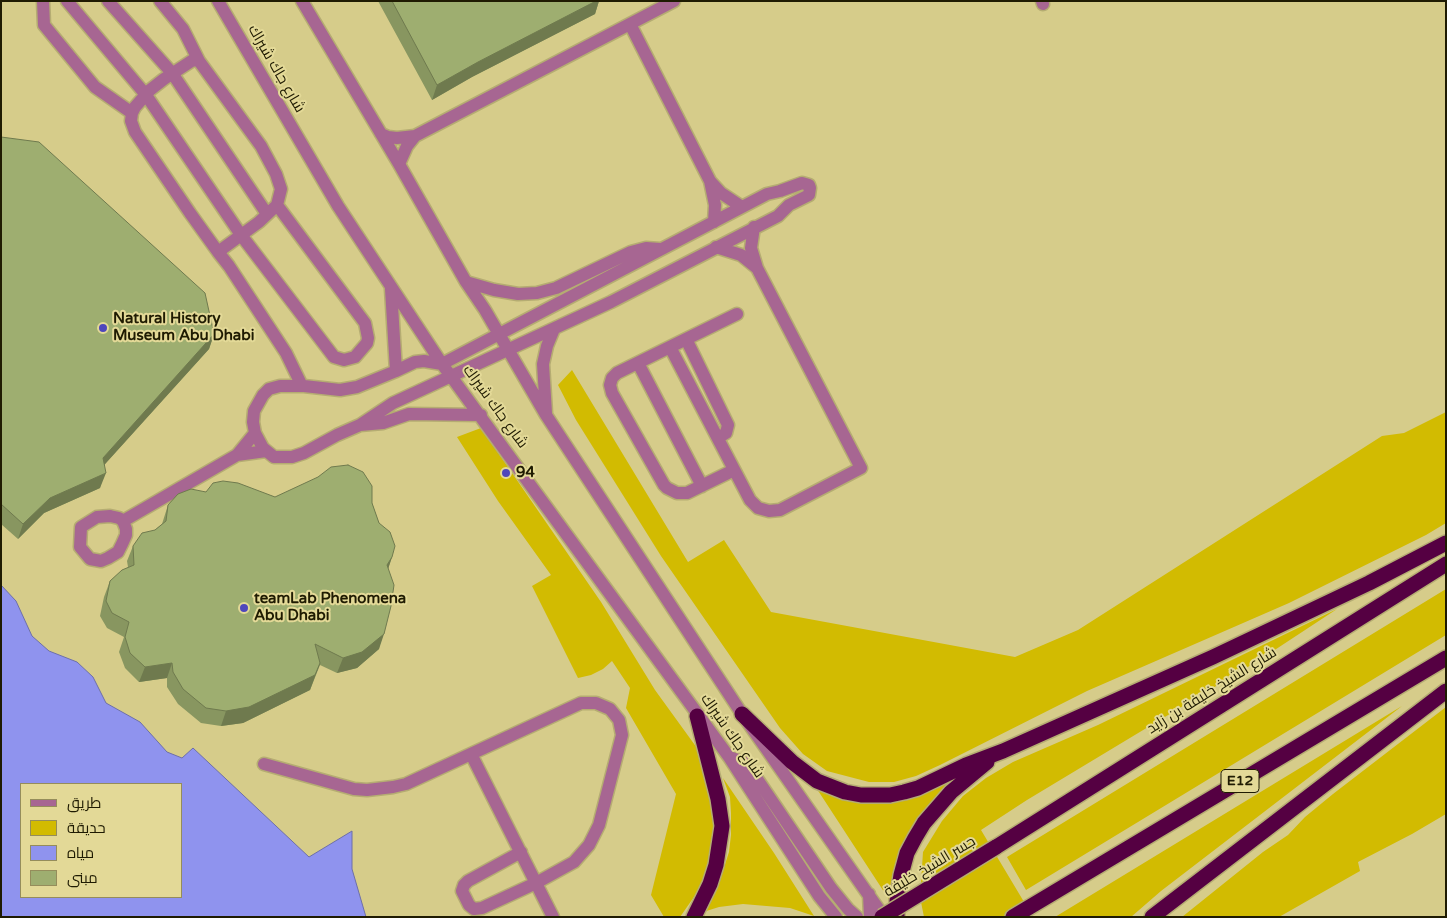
<!DOCTYPE html>
<html>
<head>
<meta charset="utf-8">
<style>
  body { margin:0 }
  #map { position:relative; width:1447px; height:918px; overflow:hidden; background:#d6cc8a; font-family:"Varela Round",Cairo,sans-serif }
  canvas { display:block }
  .frame { position:absolute; inset:0; border:2px solid #1f1b02; pointer-events:none }
  .legend { position:absolute; left:20px; top:783px; width:162px; height:115px; box-sizing:border-box; background:#e3d997; border:1px solid #958d5b; margin:0; padding:6px 9px; list-style:none; font-size:15px; color:#1f1b02 }
  .legend li { display:flex; align-items:center; gap:10px; height:25px }
  .legend b { width:25px; border:1px solid #958d5b }
</style>
</head>
<body>
<div id="map">
<canvas width="1447" height="918"></canvas>
<div class="frame"></div>
<ul class="legend">
<li><b style="height:6px;background:#a76692"></b>طريق</li>
<li><b style="height:14px;background:#d2bb01"></b>حديقة</li>
<li><b style="height:14px;background:#8f93ee"></b>مياه</li>
<li><b style="height:14px;background:#9eae70"></b>مبنى</li>
</ul>
</div>
<script>
const context = document.querySelector('canvas').getContext('2d');
context.lineJoin = 'round';
function fillPath(path, color) { context.fillStyle = color; context.fill(path, 'evenodd'); }
const poly = rows => new Path2D(rows.map(r => 'M' + r).join(''));
function stroke(path, color, width, dash) { context.strokeStyle = color; context.lineWidth = width; context.lineCap = dash ? 'butt' : 'round'; context.setLineDash(dash || []); context.stroke(path); }
function label(font, color, halo, rows, align = 'center') {
  context.font = font + ' "Varela Round",Cairo,sans-serif'; context.lineWidth = 4; context.setLineDash([]); context.textBaseline = 'middle'; context.strokeStyle = halo; context.fillStyle = color; for (const [text, x, y, turn = 0] of rows) {
    context.save(); context.translate(x, y); context.rotate((+turn || 0) * Math.PI / 180); context.textAlign = isNaN(turn) ? turn : align; if (halo) context.strokeText(text, 0, 0); context.fillText(text, 0, 0); context.restore();
  }
}
fillPath(poly([
  [572,370,688,562,724,540,771,612,1015,657,1078,630,1382,436,1404,433,1446,412,1446,523,1426,535,1289,603,1087,691,940,765,916,776,894,782,869,782,827,771,803,754,780,728,661,556,576,420,558,385],
  [481,428,601,602,655,690,697,748,711,775,720,825,707,874,696,894,680,917,664,917,651,895,676,794,626,708,630,688,612,661,603,669,591,675,578,678,532,586,551,575,498,501,457,437],
  [1446,589,1446,635,1026,890,1007,857],
  [1337,609,1261,659,1027,800,981,830,1033,917,924,917,920,897,923,852,942,821,963,796,986,778,1013,762,1098,725],
  [1402,706,1161,891,1131,917,1055,917],
  [1446,707,1446,814,1412,834,1358,862,1360,871,1279,917,1182,917,1263,852,1288,835,1305,817,1333,794],
  [964,772,937,796,921,818,890,901,817,789,873,798],
  [723,778,774,853,814,916,790,908,743,904,719,907,700,913,718,886,729,852,731,835,731,813,730,797]
]), '#d2bb01');
const water = poly([
  [1,585,16,601,32,636,49,651,77,662,93,677,106,703,140,722,167,752,182,758,193,748,309,857,352,831,352,869,366,917,1,917,1,585],
  [21,784,181,784,181,897,21,897,21,784]
]);
fillPath(water, '#8f93ee');
stroke(water, '#6d6fa7', 1);
const minor = poly([
  [43,1,44,25,95,87,132,113],
  [67,1,146,95,241,235,334,357,344,360,355,357,367,343,368,338,365,323,277,205],
  [108,1,172,73,267,214],
  [160,1,183,29,199,61],
  [218,1,338,206,442,364,729,757,819,896,836,917],
  [302,1,399,164,466,282,485,310,546,415,742,714,884,917],
  [1042,1,1043,4],
  [630,24,710,181,715,205,714,222],
  [381,134,388,137,397,138,415,136,674,1],
  [399,164,407,146,415,136],
  [710,181,721,193,742,207],
  [716,247,741,255,757,268],
  [218,252,259,222,277,205,281,189,276,174,261,146,199,61,193,60,164,79,150,90,135,107,132,113,131,121,135,132,190,213,218,252,229,266,286,353,302,386],
  [466,282,494,290,518,294,537,293,556,288,631,252,646,248,660,249],
  [391,289,396,371,357,387,340,390,304,386,280,386,269,389,263,395,254,411,253,422,255,433,263,448,274,457,292,457,304,453,337,435,360,425,383,423,409,414,481,415],
  [686,339,728,425,726,433,718,438],
  [670,347,750,500,758,508,769,511,780,510,861,468,757,268,751,248,754,227],
  [638,363,702,486],
  [546,413,543,364,547,346,554,329],
  [360,425,393,403,611,302,778,216,789,205,809,195,810,188,809,185,802,183,780,191,767,194,442,364,424,361,415,362,396,371],
  [237,455,266,451],
  [734,470,687,493,677,493,667,488,664,485,612,393,610,385,612,378,617,373,737,314],
  [110,516,119,518,123,521,126,529,126,535,122,544,118,552,108,558,101,561,90,559,80,547,81,527,97,517,110,516],
  [123,521,237,455,255,433],
  [471,754,553,917],
  [729,757,743,762,749,767,831,888,848,909,857,917],
  [264,764,354,789,367,790,393,787,406,784,581,703,596,703,610,709,619,720,622,735,599,825,589,845,574,862,536,883,482,908,474,909,469,905,462,891,464,885,468,881,521,852],
  [869,894,870,917]
]);
const highway = poly([
  [742,714,792,762,817,781,845,792,861,795,890,795,904,792,918,788,966,765,1003,751,1213,657,1369,583,1446,543],
  [996,847,1446,564],
  [694,917,710,884,716,865,722,826,718,799,697,716],
  [897,917,897,901,901,875,907,853,915,838,924,823,951,792,987,762],
  [1013,917,1446,658],
  [1152,917,1446,691]
]);
stroke(minor, '#b5ac72', 15);
stroke(highway, '#b5ac72', 18);
stroke(minor, '#a76692', 12);
stroke(highway, '#550042', 15);
const highwayBridge = poly([
  [882,917,996,847]
]);
stroke(highwayBridge, '#b5ac72', 18, []);
stroke(highwayBridge, '#550042', 15);
fillPath(poly([
  [378,1,599,1,595,14,472,77,432,100],
  [1,137,214,334,209,349,104,465,100,488,44,513,18,539,1,524],
  [206,492,275,497,372,503,379,523,392,557,388,569,379,649,357,668,337,673,320,665,310,690,243,723,221,726,201,723,178,704,167,687,167,678,139,682,125,668,119,652,124,637,107,628,100,616,104,597,110,581,128,567,127,561,133,546,155,530,162,524,168,505]
]), '#889660');
fillPath(poly([
  [596,1,599,1,595,14,472,77,432,100,437,85,478,62],
  [214,334,209,349,97,473,103,458],
  [106,473,100,488,44,513,18,539,23,524,50,498],
  [392,557,387,572,387,565],
  [384,634,379,649,357,668,337,673,343,658],
  [172,663,167,678,139,682,145,667],
  [320,663,310,690,243,723,221,726,226,711]
]), '#6f7a4e');
const building = poly([
  [392,1,596,1,478,62,437,85,392,1],
  [1,137,39,142,205,293,214,334,103,458,106,473,50,498,23,524,1,504,1,137],
  [348,465,363,472,372,486,372,503,379,523,390,532,395,546,392,557,387,565,394,585,391,606,384,634,362,652,343,658,315,644,320,663,315,675,249,707,226,711,206,708,183,689,173,672,172,663,145,667,130,653,125,637,129,622,112,613,106,601,110,581,122,570,134,565,133,546,142,533,155,530,166,521,168,505,178,494,191,489,206,492,213,483,223,481,238,483,275,497,318,477,331,467,348,465]
]);
fillPath(building, '#9eae70');
stroke(building, '#6f7a4e', 1);
for (const [x, y, r, color] of [
  [103,328,5,"#4e46bc"],
  [506,473,5,"#4e46bc"],
  [244,608,5,"#4e46bc"]
]) { const dot = new Path2D(); dot.arc(x, y, r, 0, 2 * Math.PI); context.fillStyle = color; context.fill(dot); stroke(dot, '#e3d997', 2); }
for (const [x, y, w] of [
  [1240,781,38]
]) { const box = new Path2D(); box.roundRect(x - w / 2, y - 11.5, w, 23, 4); context.fillStyle = '#e3d997'; context.fill(box); stroke(box, '#1f1b02', 1); }
label('bold 14px', '#1f1b02', null, [
  ["E12",1240,781]
]);
label('15px', '#1f1b02', '#e3d997', [
  ["شارع جاك شيراك",276,69,60],
  ["شارع جاك شيراك",495,407,54],
  ["شارع الشيخ خليفة بن زايد",1212,691,-32],
  ["شارع جاك شيراك",732,736,55],
  ["جسر الشيخ خليفة",930,867,-31]
]);
label('bold 15px', '#1f1b02', '#e3d997', [
  ["Natural History",113,319],
  ["Museum Abu Dhabi",113,336],
  ["94",516,473],
  ["teamLab Phenomena",254,599],
  ["Abu Dhabi",254,616]
], 'left');
</script>
</body>
</html>
